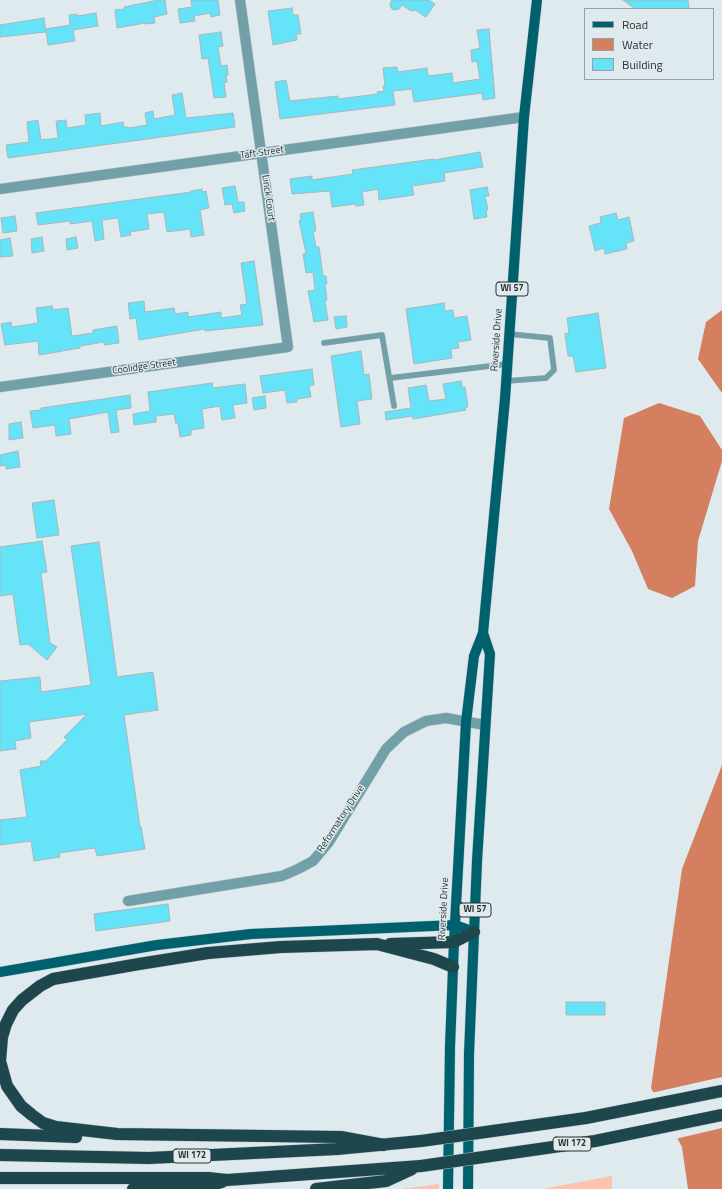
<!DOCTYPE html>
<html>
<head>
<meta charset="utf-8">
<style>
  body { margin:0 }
  #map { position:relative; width:722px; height:1189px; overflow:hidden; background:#deeaed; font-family:"Titillium Web",sans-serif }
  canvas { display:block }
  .legend { position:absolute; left:584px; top:8px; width:130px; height:72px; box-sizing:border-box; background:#deeaed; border:1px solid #97a0a2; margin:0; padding:5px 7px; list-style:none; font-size:12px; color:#2d3132 }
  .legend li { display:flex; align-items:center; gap:8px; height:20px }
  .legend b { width:20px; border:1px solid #97a0a2 }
</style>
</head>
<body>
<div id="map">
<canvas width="722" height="1189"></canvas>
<ul class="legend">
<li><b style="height:5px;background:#00616e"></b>Road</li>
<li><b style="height:11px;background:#d47f60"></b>Water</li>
<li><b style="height:11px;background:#64e3f9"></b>Building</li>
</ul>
</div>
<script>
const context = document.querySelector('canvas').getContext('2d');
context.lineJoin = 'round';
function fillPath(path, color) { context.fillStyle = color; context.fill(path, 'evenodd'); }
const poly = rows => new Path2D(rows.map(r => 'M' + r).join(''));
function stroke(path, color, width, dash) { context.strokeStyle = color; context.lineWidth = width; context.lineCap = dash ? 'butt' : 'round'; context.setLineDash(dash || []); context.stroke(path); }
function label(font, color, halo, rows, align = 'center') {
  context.font = font + ' "Titillium Web",sans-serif'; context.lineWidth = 3; context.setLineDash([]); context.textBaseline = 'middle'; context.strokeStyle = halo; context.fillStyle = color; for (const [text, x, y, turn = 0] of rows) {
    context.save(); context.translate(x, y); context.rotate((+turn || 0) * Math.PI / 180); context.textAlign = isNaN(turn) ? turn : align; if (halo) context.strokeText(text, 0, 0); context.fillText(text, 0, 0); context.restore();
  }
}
fillPath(poly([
  [612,1176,612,1189,542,1189],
  [439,1184,439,1189,401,1189]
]), '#fdc3ae');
fillPath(poly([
  [722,310,722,393,698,359,706,322],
  [659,403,700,416,722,450,722,461,698,541,695,586,672,598,648,589,632,551,609,509,624,418],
  [722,765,722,1189,688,1189,682,1147,651,1088,682,869]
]), '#d47f60');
fillPath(poly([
  [722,1077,722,1128,675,1139,651,1093]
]), '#deeaed');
const building = poly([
  [158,0,165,0,167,14,154,17,155,23,145,24,145,23,117,28,115,10,124,9,124,7,158,0],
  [191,0,218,0,220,15,211,17,210,13,194,16,195,21,180,23,178,9,192,7,191,0],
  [392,0,429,0,435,4,426,17,415,10,411,11,402,5,399,9,394,10,391,8,390,4,392,0],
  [623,0,688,0,689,9,635,9,623,0],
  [292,8,293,15,298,15,301,34,296,34,297,40,273,45,268,11,292,8],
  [96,13,98,26,73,30,75,41,48,45,46,29,70,25,69,15,77,14,77,16,96,13],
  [44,18,46,32,0,37,0,25,44,18],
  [489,29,495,98,483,100,482,93,414,102,412,89,393,91,395,105,280,119,275,82,286,80,290,101,338,96,338,99,378,94,377,92,384,91,383,86,385,86,383,68,397,67,398,72,427,68,428,76,452,73,453,83,480,79,477,61,472,62,471,50,480,48,477,30,489,29],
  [221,32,223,46,218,47,221,66,227,65,228,75,226,75,227,82,224,83,226,97,214,98,208,58,202,59,199,35,221,32],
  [182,93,186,118,233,113,235,127,8,158,6,145,29,142,27,122,38,120,41,140,58,138,56,121,66,120,67,128,86,125,85,115,100,113,101,126,123,122,124,127,128,127,129,128,147,125,145,113,153,111,154,119,175,115,172,95,182,93],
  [480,152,483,167,444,173,445,181,412,186,414,195,379,200,378,189,362,192,364,205,356,206,355,204,332,207,330,191,292,194,290,179,312,176,312,180,332,177,353,174,352,170,434,159,434,160,480,152],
  [235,186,238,202,244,202,245,211,234,213,232,204,225,205,222,188,235,186],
  [487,187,489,196,485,196,488,210,486,210,487,217,474,219,470,190,487,187],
  [202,189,202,192,206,191,209,208,200,210,204,235,191,237,190,229,167,232,164,212,147,214,149,229,130,232,131,235,121,237,118,218,102,220,104,239,95,241,92,221,70,224,70,221,38,225,36,213,191,192,191,191,202,189],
  [313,212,316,231,313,231,316,247,319,247,323,276,326,276,327,284,325,284,327,300,325,301,328,320,314,322,308,291,315,290,313,272,306,273,303,254,306,253,299,221,301,220,300,214,313,212],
  [616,213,618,220,629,217,634,241,626,243,627,249,605,254,604,248,595,251,589,226,601,223,600,217,616,213],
  [15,216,17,231,3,233,1,218,15,216],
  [42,237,44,251,32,253,31,239,42,237],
  [76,237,78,248,67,250,66,239,76,237],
  [10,238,13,256,0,257,0,240,10,238],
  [254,261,263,325,205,331,205,329,139,340,136,318,130,319,128,303,144,301,145,312,174,308,175,314,188,312,188,317,221,312,221,318,242,315,240,305,247,304,241,263,254,261],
  [444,303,445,311,453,310,454,318,467,316,471,340,458,342,459,348,451,349,452,358,414,364,406,309,444,303],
  [52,306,53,310,68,308,72,336,93,333,93,330,117,326,119,343,104,345,104,342,80,346,80,348,39,355,38,341,5,345,1,324,11,322,12,327,38,323,36,308,52,306],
  [598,313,606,368,576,372,573,356,568,356,565,334,569,333,567,318,598,313],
  [346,316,347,327,336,329,334,317,346,316],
  [361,351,364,375,369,374,372,399,357,401,360,424,341,427,331,356,361,351],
  [312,369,314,385,309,386,311,397,297,399,297,402,287,403,285,390,263,393,260,376,312,369],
  [461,381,462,387,465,387,468,407,465,407,466,410,413,419,412,416,386,420,385,412,411,408,408,388,426,385,429,401,446,399,443,384,461,381],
  [212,383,213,388,245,384,247,403,233,405,235,418,222,420,220,406,202,409,204,428,191,430,191,435,180,437,178,423,176,424,174,414,156,416,156,422,134,425,133,414,150,411,148,392,212,383],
  [130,395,131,408,116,410,119,432,111,433,108,412,69,419,71,434,56,436,55,425,33,428,30,411,41,410,41,408,130,395],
  [265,396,266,408,254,410,252,398,265,396],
  [21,422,23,438,9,440,9,424,21,422],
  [18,451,20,467,6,469,6,465,0,466,0,455,18,451],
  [54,500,59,535,37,538,32,503,54,500],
  [42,541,47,572,41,573,50,643,57,647,47,660,28,644,20,645,13,594,0,596,0,547,42,541],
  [99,542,117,677,153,672,158,710,124,715,140,827,141,827,145,849,97,856,95,848,59,853,60,857,34,861,31,841,0,845,0,820,27,817,20,770,41,766,40,761,46,761,67,740,64,737,87,714,29,722,31,738,15,741,16,749,0,751,0,681,40,677,41,692,91,685,71,546,99,542],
  [168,904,170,921,96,931,94,914,168,904],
  [566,1002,605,1002,605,1015,566,1015,566,1002]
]);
fillPath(building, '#64e3f9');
stroke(building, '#abb6b9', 1);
const service = poly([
  [324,343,382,335,394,406],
  [390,378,507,364],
  [506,381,546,378,554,370,550,338,509,334]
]);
const minor = poly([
  [0,189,524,117],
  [0,387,288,347,240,0],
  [128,901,282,876,298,869,313,861,329,842,386,749,404,732,426,721,446,718,485,725]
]);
const primary = poly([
  [0,972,157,945,251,934,455,925,474,932],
  [448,1189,450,1047,454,942,466,722,474,656,483,633,505,399,524,117,537,0],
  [468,1189,469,1054,477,861,490,654,483,633]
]);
const motorway = poly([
  [390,944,454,942,474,932],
  [0,1134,76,1137],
  [384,1145,341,1137,117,1134,56,1127,43,1123,32,1115,21,1106,7,1086,0,1061,2,1037,6,1024,13,1010,22,1000,40,986,53,979,139,964,208,953,281,947,377,944,434,959,453,967],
  [0,1155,149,1158,337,1149,421,1141],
  [0,1178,208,1178,227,1180,421,1166],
  [133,1189,207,1186,222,1182],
  [316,1189,386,1181,412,1169]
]);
stroke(service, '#bbc5c8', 6);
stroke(minor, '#bbc5c8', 11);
stroke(primary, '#bbc5c8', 11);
stroke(motorway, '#bbc5c8', 13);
stroke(service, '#72a0a9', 5.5);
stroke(minor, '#72a0a9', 10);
stroke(primary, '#00616e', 10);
stroke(motorway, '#1e464d', 12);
const motorwayBridge = poly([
  [421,1141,586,1118,722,1091],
  [421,1166,595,1141,722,1115]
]);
stroke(motorwayBridge, '#bbc5c8', 13, []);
stroke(motorwayBridge, '#1e464d', 12);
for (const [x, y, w] of [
  [512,289,32],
  [475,910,32],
  [572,1144,38],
  [192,1156,38]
]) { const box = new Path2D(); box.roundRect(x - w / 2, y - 7, w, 14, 3); context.fillStyle = '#deeaed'; context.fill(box); stroke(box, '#2d3132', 1); }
label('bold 9px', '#2d3132', null, [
  ["WI 57",512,289],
  ["WI 57",475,910],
  ["WI 172",572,1144],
  ["WI 172",192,1156]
]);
label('10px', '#2d3132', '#deeaed', [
  ["Taft Street",262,153,-8],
  ["Linck Court",268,198,82],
  ["Riverside Drive",497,340,-86],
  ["Coolidge Street",144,367,-8],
  ["Reformatory Drive",341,819,-57],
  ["Riverside Drive",444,909,-87]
]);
</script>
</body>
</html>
